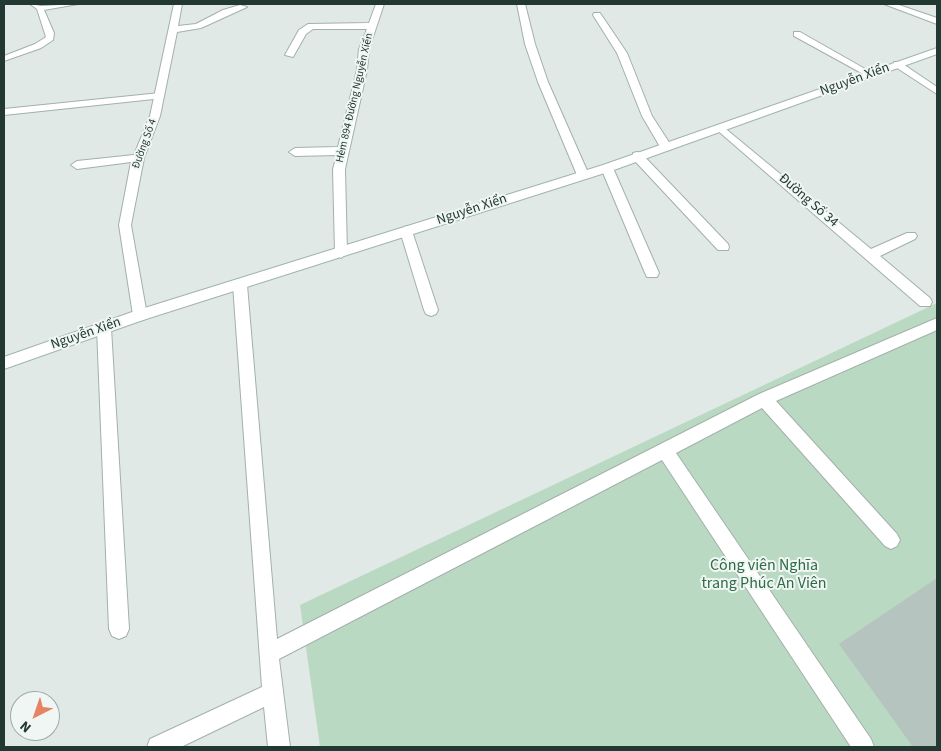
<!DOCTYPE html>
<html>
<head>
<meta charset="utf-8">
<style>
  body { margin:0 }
  #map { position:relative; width:941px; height:751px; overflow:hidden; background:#e0e9e5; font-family:"Source Sans 3",sans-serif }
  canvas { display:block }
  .frame { position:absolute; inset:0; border:5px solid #223832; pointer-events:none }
  .north { position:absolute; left:10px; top:691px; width:50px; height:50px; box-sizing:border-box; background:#f0f6f3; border:1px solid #9eaaa6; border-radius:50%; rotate:221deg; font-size:14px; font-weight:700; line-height:20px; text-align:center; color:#223832 }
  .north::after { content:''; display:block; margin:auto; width:18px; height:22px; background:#e58362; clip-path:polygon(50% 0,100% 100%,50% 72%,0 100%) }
</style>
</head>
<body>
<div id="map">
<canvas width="941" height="751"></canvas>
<div class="frame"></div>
<div class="north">N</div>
</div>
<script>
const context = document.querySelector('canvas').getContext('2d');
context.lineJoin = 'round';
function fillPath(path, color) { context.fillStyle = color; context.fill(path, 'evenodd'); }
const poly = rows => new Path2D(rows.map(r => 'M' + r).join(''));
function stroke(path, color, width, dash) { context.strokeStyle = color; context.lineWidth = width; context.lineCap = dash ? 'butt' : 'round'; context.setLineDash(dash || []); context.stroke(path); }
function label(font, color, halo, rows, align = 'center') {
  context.font = font + ' "Source Sans 3",sans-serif'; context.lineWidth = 4; context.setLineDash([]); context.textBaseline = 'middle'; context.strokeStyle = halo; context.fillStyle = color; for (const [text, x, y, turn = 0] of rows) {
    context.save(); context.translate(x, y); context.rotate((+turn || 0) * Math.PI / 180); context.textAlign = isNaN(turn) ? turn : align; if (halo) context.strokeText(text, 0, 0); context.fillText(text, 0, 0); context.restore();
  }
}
fillPath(poly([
  [937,303,937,747,320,747,300,605]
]), '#bad9c3');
fillPath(poly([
  [937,578,937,747,913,747,839,644]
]), '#b5c4be');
const service = poly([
  [30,4,41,6,78,4,44,10,54,33,53,40,41,48,4,61,4,56,35,44,46,37,37,9,30,4],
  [794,32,800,32,874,74,867,76,794,36,794,32],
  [160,93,163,94,163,98,4,115,4,109,160,93]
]);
const minor = poly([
  [174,4,182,4,178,26,196,24,223,10,240,5,247,7,201,28,177,32,160,116,144,158,131,225,147,315,145,319,140,321,135,319,133,315,119,225,131,162,77,169,71,165,77,161,134,155,150,116,174,4],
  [376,4,384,4,369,49,367,70,345,169,347,253,341,258,335,253,333,169,337,155,295,156,289,152,295,148,338,147,357,70,359,49,367,29,313,29,306,34,293,57,285,55,299,30,308,24,369,23,376,4],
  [517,4,525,4,535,44,548,82,589,175,587,178,579,178,577,175,538,82,525,44,517,4],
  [884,4,896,4,937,18,937,24,884,4],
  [594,13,600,13,627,53,652,116,672,147,670,150,662,150,642,116,617,53,593,15,594,13],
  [894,62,900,62,937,87,937,94,894,66,894,62],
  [721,125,871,249,907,233,915,233,917,236,915,239,880,256,930,298,932,302,930,306,920,306,717,130,717,126,721,125],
  [637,152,641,153,728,244,729,247,728,250,718,250,633,159,633,153,637,152],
  [607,164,613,168,659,273,657,277,647,277,645,273,601,168,607,164],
  [406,226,412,231,438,310,436,314,431,316,426,314,424,310,400,231,406,226],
  [240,280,247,285,277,639,759,394,937,318,937,330,776,401,897,534,900,540,897,546,891,549,885,546,762,408,676,453,871,739,874,747,851,747,662,460,279,659,290,747,268,747,264,707,181,747,147,747,150,739,262,687,233,285,240,280],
  [104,322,109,324,111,328,129,629,126,636,119,639,112,636,109,629,97,328,99,324,104,322]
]);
const secondary = poly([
  [937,48,937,54,611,171,143,320,4,369,4,357,135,311,603,165,937,48]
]);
stroke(service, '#a3b0ac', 2);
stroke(minor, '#a3b0ac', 2);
stroke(secondary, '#a0b4ad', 2);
fillPath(service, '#fff');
fillPath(minor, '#fff');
fillPath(secondary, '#fff');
label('11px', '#223832', '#f0f6f3', [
  ["Hẻm 894 Đường Nguyễn Xiển",355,98,-77],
  ["Đường Số 4",145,144,-70]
]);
label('14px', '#223832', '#f0f6f3', [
  ["Nguyễn Xiển",855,80,-20],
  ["Đường Số 34",808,201,41],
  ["Nguyễn Xiển",472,210,-18],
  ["Nguyễn Xiển",86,334,-19]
]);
label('16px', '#306b47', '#f0f6f3', [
  ["Công viên Nghĩa",764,566],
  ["trang Phúc An Viên",764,584]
]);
</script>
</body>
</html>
